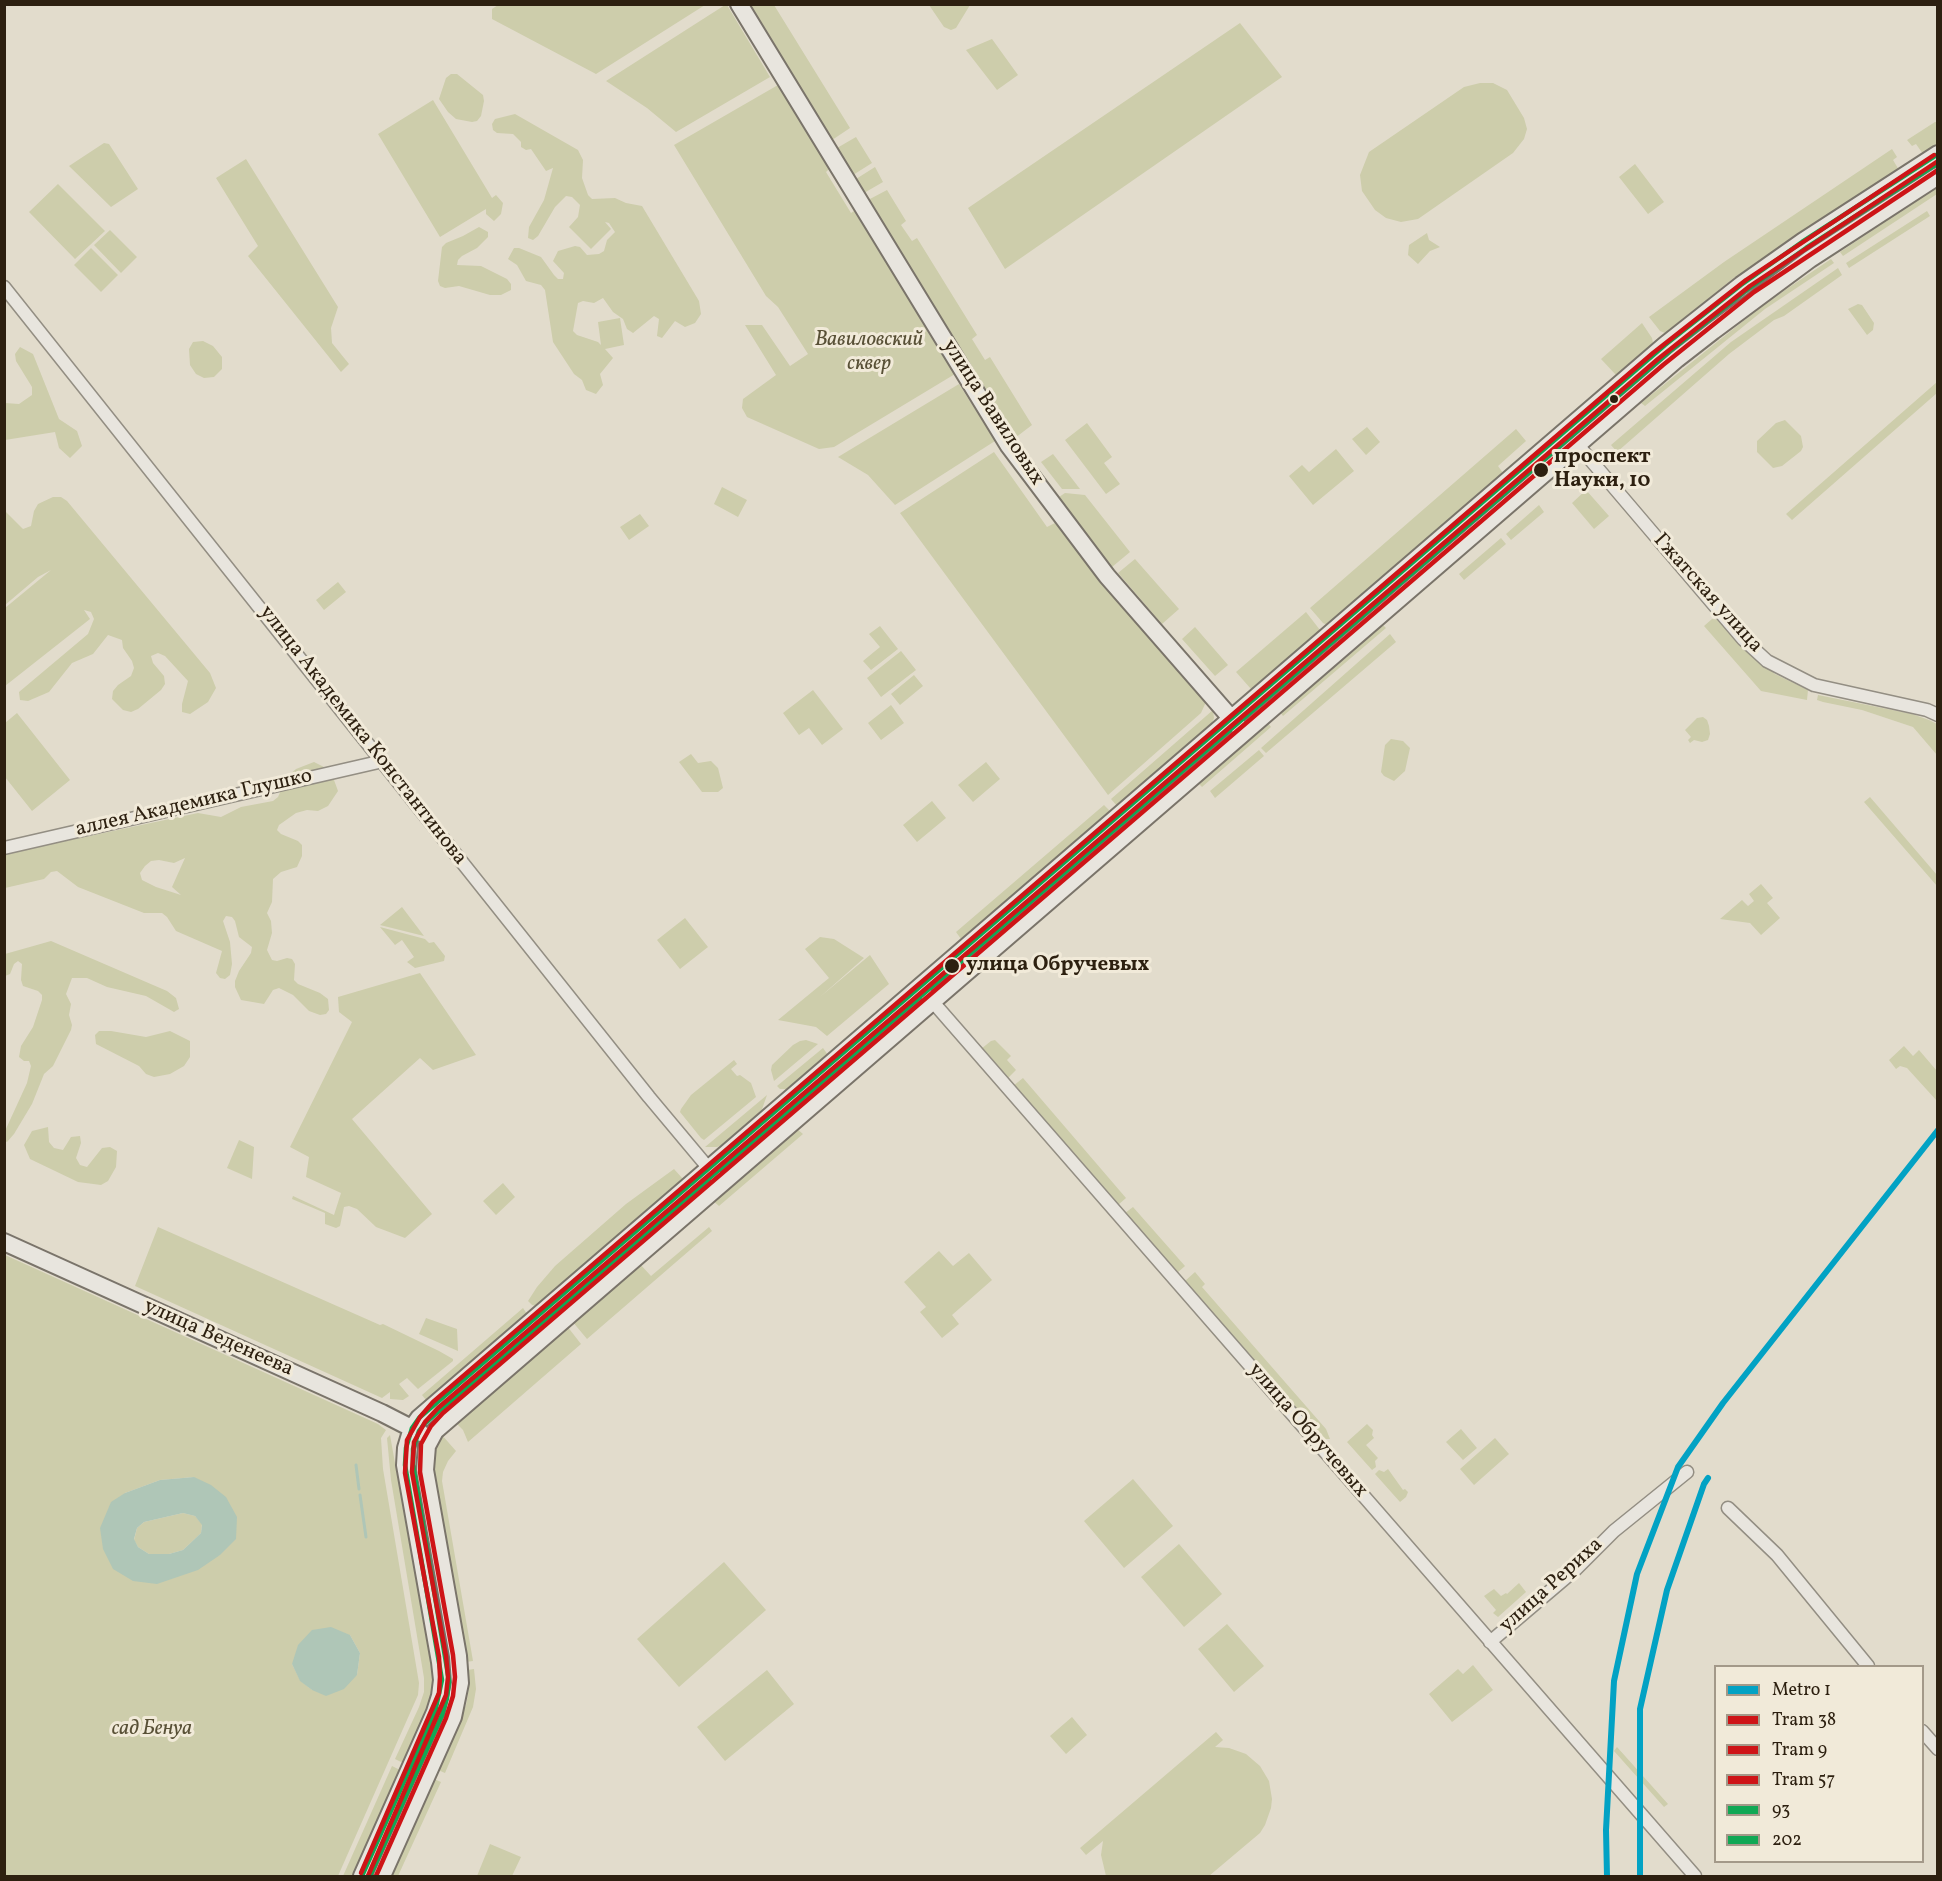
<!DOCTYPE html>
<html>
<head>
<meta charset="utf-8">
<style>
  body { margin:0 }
  #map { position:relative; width:1942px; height:1881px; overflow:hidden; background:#e2dccc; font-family:Vollkorn,serif }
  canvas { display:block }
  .frame { position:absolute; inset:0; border:6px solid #2d2010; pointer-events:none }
  .legend { position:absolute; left:1714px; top:1665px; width:210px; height:198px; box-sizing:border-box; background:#f1ead9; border:2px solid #a39989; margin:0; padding:8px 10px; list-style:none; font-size:18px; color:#2d2010 }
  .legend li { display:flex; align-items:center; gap:12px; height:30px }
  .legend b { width:30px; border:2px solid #a39989 }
</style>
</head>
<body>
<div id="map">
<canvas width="1942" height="1881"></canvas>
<div class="frame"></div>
<ul class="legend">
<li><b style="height:8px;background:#02a2c4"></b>Metro 1</li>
<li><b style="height:8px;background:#ce1417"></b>Tram 38</li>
<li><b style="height:8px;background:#ce1417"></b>Tram 9</li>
<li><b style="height:8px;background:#ce1417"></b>Tram 57</li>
<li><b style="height:8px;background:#10a855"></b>93</li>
<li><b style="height:8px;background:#10a855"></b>202</li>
</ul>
</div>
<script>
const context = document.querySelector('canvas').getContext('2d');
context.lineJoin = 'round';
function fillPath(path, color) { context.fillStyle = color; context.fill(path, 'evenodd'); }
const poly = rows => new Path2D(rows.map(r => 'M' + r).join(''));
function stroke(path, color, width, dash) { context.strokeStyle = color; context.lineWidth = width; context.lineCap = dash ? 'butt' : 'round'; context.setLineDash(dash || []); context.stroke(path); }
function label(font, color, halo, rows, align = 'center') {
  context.font = font + ' Vollkorn,serif'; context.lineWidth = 6; context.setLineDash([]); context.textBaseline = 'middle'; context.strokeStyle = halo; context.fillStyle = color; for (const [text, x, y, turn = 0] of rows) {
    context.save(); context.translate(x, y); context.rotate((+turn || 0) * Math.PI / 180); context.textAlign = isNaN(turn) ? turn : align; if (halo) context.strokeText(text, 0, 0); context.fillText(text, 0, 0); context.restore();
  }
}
fillPath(poly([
  [498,5,498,4,705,5,596,74,492,19,492,9],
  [725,5,727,5,770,77,676,132,647,108,606,81],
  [749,5,774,5,850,128,832,140],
  [929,5,970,5,956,28,951,30,944,27],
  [1240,23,1282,77,1005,269,968,208],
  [992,39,1018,75,997,90,966,50],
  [451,74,457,74,483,95,484,101,481,116,477,121,472,122,456,119,448,112,439,99,446,78],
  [1480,83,1493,83,1507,90,1524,118,1527,129,1524,139,1513,153,1418,219,1401,222,1386,218,1375,210,1362,191,1360,175,1369,152,1464,87],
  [778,85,829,169,826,172,851,213,854,211,955,374,834,447,819,449,747,417,742,408,743,399,776,375,745,325,762,325,790,366,808,354,778,307,766,296,674,145],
  [433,100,492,198,496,195,503,203,501,214,494,221,486,214,486,209,440,237,378,134],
  [515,114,578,150,583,160,582,178,588,195,592,199,615,198,626,203,642,206,699,301,701,314,695,323,685,327,675,321,662,338,657,336,659,319,654,316,633,333,627,329,623,319,613,312,603,298,594,303,583,301,578,303,573,331,577,335,598,342,601,345,598,322,620,318,624,345,605,349,613,358,600,374,603,385,596,394,586,390,582,380,574,374,553,342,545,290,541,285,526,281,517,265,508,259,514,248,519,248,541,257,554,275,558,279,563,279,564,273,553,261,558,251,575,246,580,247,587,255,599,254,604,251,607,240,615,232,609,223,605,222,611,229,591,249,569,227,578,217,580,205,572,197,566,196,555,207,538,236,533,240,528,238,529,227,544,200,553,168,546,171,531,149,526,150,521,147,521,142,513,134,497,133,493,130,492,124,495,119],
  [1935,122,1937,122,1937,144,1923,154,1916,144,1912,146,1907,140],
  [856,137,872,163,853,175,837,148],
  [104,143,109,144,138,189,111,207,69,166],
  [1892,149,1897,157,1893,160,1899,170,1735,277,1665,333,1660,331,1649,317,1724,262],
  [246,159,338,307,331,328,332,343,349,364,341,372,248,256,258,246,216,178],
  [1635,164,1664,202,1648,214,1619,177],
  [875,167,883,182,864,193,856,179],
  [58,184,105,231,75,259,29,212],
  [1937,187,1937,194,1843,256,1840,252],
  [887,190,906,221,901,225,912,241,917,238,977,335,972,339,985,360,990,357,1032,425,1015,438,868,200],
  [1927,211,1930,216,1849,268,1846,263],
  [479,227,488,232,488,237,477,248,462,256,458,260,457,265,481,266,507,279,511,284,511,290,501,295,490,295,459,286,445,288,440,286,438,281,442,247,446,243,463,236],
  [110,230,137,257,121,273,94,245],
  [1427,233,1429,240,1440,247,1430,251,1418,264,1408,255,1409,245],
  [91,248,118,275,101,292,74,265],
  [1831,259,1834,263,1765,309,1645,406,1641,403,1763,305],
  [1838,268,1842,275,1784,316,1774,320,1729,354,1617,452,1611,445,1731,342],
  [1858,304,1862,305,1874,323,1873,330,1867,335,1848,309],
  [1642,323,1652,338,1653,343,1616,375,1601,359],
  [203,341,213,346,222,357,222,369,214,377,204,378,196,374,190,365,189,349,193,342],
  [20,347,33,354,59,419,77,431,82,446,70,458,59,448,55,432,5,440,5,403,19,404,32,395,32,387,16,361,15,354],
  [1937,382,1937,393,1792,520,1786,514],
  [959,384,995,441,895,505,868,475,838,457],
  [1785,420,1801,436,1803,447,1801,451,1782,466,1773,468,1757,452,1757,441,1776,423],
  [1087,423,1112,457,1104,463,1120,484,1106,494,1065,440],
  [1367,427,1380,442,1366,455,1352,439],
  [1516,429,1526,441,1498,466,1503,473,1327,625,1323,623,1310,608],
  [1336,449,1354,471,1313,505,1289,476,1302,465,1309,472],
  [994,452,1047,527,1055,523,1103,583,1206,702,1201,713,1108,795,900,513],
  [1053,454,1080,489,1062,489,1041,462],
  [722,487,747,500,738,517,714,504],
  [1586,490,1609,516,1594,529,1572,503],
  [1065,493,1085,495,1130,552,1112,567,1059,497],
  [53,497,61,497,67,501,210,673,216,688,208,702,190,714,182,712,182,704,188,681,165,656,158,653,151,656,153,663,164,676,165,684,161,690,138,709,131,712,123,710,112,699,113,691,118,685,131,676,134,668,132,661,123,648,122,640,108,635,93,654,72,663,49,692,28,701,20,700,19,692,88,634,94,619,91,612,84,610,90,619,5,686,5,608,51,570,38,577,5,605,5,502,6,512,23,529,31,526,34,511,38,504],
  [1539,505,1544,512,1511,540,1506,534],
  [640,514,649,526,629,540,620,527],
  [1501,538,1506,544,1464,580,1459,574],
  [1135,559,1179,609,1162,624,1118,573],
  [338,582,346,592,324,610,316,600],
  [1306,612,1320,630,1251,689,1236,672],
  [1712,619,1720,620,1775,674,1808,690,1807,700,1761,691,1704,626],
  [1382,624,1386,628,1283,716,1280,712],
  [880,626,898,649,871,670,863,661,880,647,869,634],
  [1195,627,1228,665,1215,676,1182,639],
  [1390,634,1396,642,1266,753,1261,748],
  [901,651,916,670,881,697,867,678],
  [914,675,923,686,900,705,891,694],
  [813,690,843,729,822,745,809,728,799,735,783,713],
  [1818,695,1912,714,1929,720,1937,724,1937,755,1913,727,1862,710,1823,702,1817,700],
  [891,705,904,723,881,740,868,723],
  [1213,710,1214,718,1211,725,1117,806,1111,799],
  [17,713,70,780,32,811,5,777,5,723],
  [1703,717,1707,720,1709,726,1710,734,1708,740,1702,742,1694,740,1690,743,1688,740,1691,737,1685,730,1697,718],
  [1268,723,1271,727,1202,787,1198,783],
  [1391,739,1403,741,1410,748,1405,771,1394,781,1384,776,1381,772,1385,745],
  [1259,750,1264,756,1215,798,1210,791],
  [691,754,698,763,711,761,718,768,723,788,718,792,702,792,679,762],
  [314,762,324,767,334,780,338,791,328,806,318,811,307,810,296,813,279,825,277,830,281,834,298,841,302,845,302,856,297,867,281,872,273,879,272,902,267,913,271,921,272,933,267,950,272,960,277,961,287,958,292,959,295,964,294,980,298,984,320,993,328,999,329,1010,326,1014,320,1015,309,1011,293,995,279,988,273,990,264,1004,241,1000,235,987,235,981,239,971,251,953,252,947,239,937,235,921,232,917,226,916,223,921,230,942,232,964,230,975,225,979,220,978,216,973,222,951,176,931,167,917,162,913,144,913,78,887,57,871,51,872,44,879,5,888,4,854,198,813,221,817,241,807,273,801,278,797,287,777,296,769],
  [185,858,172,887,181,895,156,887,142,880,140,873,145,866,151,861,159,860,174,863],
  [986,762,1000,779,973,802,958,785],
  [1870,797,1937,875,1937,886,1864,802],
  [932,801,946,818,917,842,903,825],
  [1104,805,1110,811,961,939,956,932],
  [1761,884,1773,898,1767,903,1780,918,1761,935,1750,923,1720,919,1742,900,1748,906,1754,901,1749,894],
  [402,907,424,936,380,925],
  [685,918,708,947,680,969,657,940],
  [380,927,425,939,429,943,434,942,445,956,444,961,415,968,407,962,414,957,402,940,395,945],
  [820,937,834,939,864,958,820,997,870,955,889,984,827,1036,816,1027,778,1020,829,978,805,949],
  [51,941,167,991,176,998,179,1009,174,1012,146,996,107,987,87,978,72,978,66,994,71,1004,69,1015,72,1025,71,1030,53,1066,44,1074,32,1104,14,1134,7,1142,5,1141,5,1131,27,1083,31,1066,29,1061,24,1061,19,1057,21,1046,33,1027,42,1000,42,995,38,991,23,986,21,980,22,964,18,961,14,964,10,974,5,976,5,954],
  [420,973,476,1055,433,1070,420,1058,352,1119,432,1214,405,1238,376,1227,357,1209,349,1206,344,1207,340,1226,336,1228,325,1224,325,1213,292,1199,293,1196,334,1215,341,1193,306,1177,309,1157,290,1147,352,1022,339,1012,338,997],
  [99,1031,111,1031,146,1037,170,1031,190,1041,190,1057,184,1066,170,1074,154,1077,146,1074,139,1066,96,1044,95,1035],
  [806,1040,818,1044,774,1081,771,1070,772,1065,793,1045,800,1041],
  [995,1040,1011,1056,1007,1060,1016,1070,1007,1079,981,1049,991,1041],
  [1904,1046,1913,1056,1919,1050,1937,1071,1937,1101,1907,1068,1900,1066,1896,1069,1889,1060],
  [823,1048,828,1055,787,1089,780,1089,777,1086],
  [734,1060,737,1064,731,1069,737,1076,740,1075,751,1083,756,1097,704,1140,701,1138,680,1112,681,1109,691,1095],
  [1023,1078,1126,1198,1118,1205,1013,1086],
  [767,1095,761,1112,724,1144,717,1147,705,1147],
  [48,1127,49,1142,54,1148,63,1150,71,1137,80,1136,81,1143,76,1158,80,1165,87,1167,102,1148,110,1147,117,1151,116,1167,108,1181,101,1185,78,1182,30,1159,24,1145,32,1131],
  [796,1128,803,1134,719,1206,712,1200],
  [239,1140,254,1147,252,1179,227,1168],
  [674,1169,683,1179,677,1185,536,1306,532,1305,528,1301,537,1287,555,1266,626,1204],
  [503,1183,515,1197,496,1215,483,1201],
  [1133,1207,1185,1266,1177,1273,1125,1213],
  [158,1227,380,1325,383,1324,439,1351,453,1359,453,1361,418,1389,407,1378,399,1384,409,1396,403,1400,390,1399,390,1392,382,1398,135,1286],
  [709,1227,712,1231,587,1339,572,1321,639,1263,651,1276],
  [939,1251,953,1266,969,1253,992,1280,952,1315,959,1324,942,1338,920,1312,926,1307,904,1282],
  [5,1255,378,1424,386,1430,381,1438,383,1469,419,1683,418,1695,338,1876,5,1876],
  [194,1477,220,1555,113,1569,125,1493,160,1480],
  [350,1635,360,1653,357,1675,312,1690,300,1680,292,1664],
  [1195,1272,1205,1284,1202,1287,1326,1429,1330,1439,1323,1439,1320,1436,1185,1281],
  [523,1308,527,1314,426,1400,422,1395],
  [426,1318,457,1329,458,1351,419,1334],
  [567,1326,581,1344,468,1442,463,1430,455,1422],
  [1367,1424,1373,1430,1372,1435,1374,1438,1366,1445,1378,1458,1375,1461,1376,1467,1372,1470,1347,1442],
  [1461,1429,1477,1448,1463,1460,1446,1442],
  [441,1434,456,1451,448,1461,443,1472,442,1481,473,1661,466,1662,431,1462,436,1442],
  [390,1435,434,1682,432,1695,427,1709,403,1763,395,1759,419,1707,424,1692,424,1678,391,1480,387,1438],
  [1495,1438,1509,1454,1474,1485,1460,1469],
  [1388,1469,1403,1490,1405,1489,1408,1492,1406,1497,1400,1502,1375,1474,1379,1470,1384,1472],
  [1133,1479,1173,1526,1124,1568,1084,1521],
  [183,1513,195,1516,202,1524,201,1533,183,1550,169,1554,149,1554,138,1547,134,1540,137,1528,144,1522],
  [1179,1544,1222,1594,1184,1627,1141,1577],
  [724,1562,766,1610,679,1687,637,1639],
  [1519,1583,1526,1592,1498,1617,1493,1613,1496,1610,1484,1596,1494,1589,1501,1596,1506,1593,1507,1594],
  [1227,1624,1264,1666,1234,1692,1198,1649],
  [1473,1665,1493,1690,1452,1722,1429,1694,1458,1669,1463,1674],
  [474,1669,476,1689,473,1707,445,1773,438,1770,466,1705,469,1688,467,1670],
  [767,1670,794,1704,725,1761,697,1727],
  [1072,1717,1087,1735,1066,1754,1050,1736],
  [1216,1732,1223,1740,1215,1747,1229,1748,1246,1754,1260,1766,1269,1781,1272,1799,1271,1808,1265,1825,1260,1833,1209,1876,1106,1876,1101,1855,1103,1841,1086,1855,1080,1848],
  [1617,1747,1668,1804,1664,1807,1614,1751],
  [392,1766,400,1770,353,1876,343,1876],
  [434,1779,441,1782,398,1876,391,1876],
  [490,1844,521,1857,512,1876,477,1876]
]), '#cdcdab');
fillPath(poly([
  [194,1477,211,1485,226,1497,237,1517,236,1539,220,1555,198,1570,157,1584,133,1581,113,1569,103,1549,100,1528,111,1502,125,1493,160,1480],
  [183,1513,195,1516,202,1525,201,1533,183,1550,169,1554,149,1554,138,1547,134,1539,137,1528,144,1522],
  [331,1627,350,1635,360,1653,357,1675,344,1689,326,1696,312,1690,300,1681,292,1664,298,1645,312,1630]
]), '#afc6b7');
stroke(poly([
  [356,1465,359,1489],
  [360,1495,366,1537]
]), '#afc6b7', 3);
const street = poly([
  [4,287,649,1097,721,1183],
  [1577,444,1743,639,1767,661,1814,685,1927,710,1938,715],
  [4,848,383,761],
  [919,986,1695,1876],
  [1728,1508,1777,1555,1868,1666],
  [1490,1642,1576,1569,1614,1531,1687,1472],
  [1922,1731,1938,1749]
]);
const secondary = poly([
  [739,4,1009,446,1107,576,1237,725],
  [4,1242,382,1413,421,1433],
  [362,1876,435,1712,440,1696,442,1680,440,1662,405,1465,406,1448,412,1428,419,1418,1665,345,1741,285,1802,242,1938,154],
  [382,1876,453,1717,460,1683,458,1656,425,1470,427,1446,435,1431,1677,359,1713,331,1810,259,1938,176]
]);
stroke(street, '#938e83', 15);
stroke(secondary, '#7a746a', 20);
stroke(street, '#e8e5de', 12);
stroke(secondary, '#e8e5de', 16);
stroke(poly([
  [362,1876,435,1712,442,1680,405,1465,406,1448,412,1428,419,1418,1665,345,1741,285,1802,242,1938,154]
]), '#10a855', 4.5);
stroke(poly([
  [370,1876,442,1715,447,1698,449,1681,413,1465,413,1449,419,1431,425,1423,1670,351,1745,291,1806,248,1938,163]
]), '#10a855', 4.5);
stroke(poly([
  [368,1876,446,1695,448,1677,446,1656,412,1472,414,1442,425,1422,438,1408,1658,359,1750,286,1938,161]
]), '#ce1417', 4.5);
stroke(poly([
  [376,1876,446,1718,453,1696,455,1677,453,1655,420,1472,421,1444,431,1426,443,1413,1663,365,1754,292,1938,170]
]), '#ce1417', 4.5);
stroke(poly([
  [361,1873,439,1693,440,1677,439,1657,405,1473,407,1440,420,1417,433,1402,1653,353,1746,280,1934,155]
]), '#ce1417', 4.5);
stroke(poly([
  [1607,1876,1606,1830,1614,1681,1637,1574,1678,1467,1723,1403,1938,1130],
  [1640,1876,1640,1709,1667,1590,1704,1484,1708,1478]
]), '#02a2c4', 6);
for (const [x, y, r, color] of [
  [1614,399,5,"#2d2010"],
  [1541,470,8,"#2d2010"],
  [952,966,8,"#2d2010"]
]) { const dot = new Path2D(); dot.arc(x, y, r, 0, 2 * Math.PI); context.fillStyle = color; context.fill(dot); stroke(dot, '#f1ead9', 2); }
label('italic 21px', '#585036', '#f1ead9', [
  ["Вавиловский",869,341],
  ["сквер",869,365],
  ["сад Бенуа",152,1730]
]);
label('21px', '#2d2010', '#f1ead9', [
  ["улица Вавиловых",992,413,57],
  ["Гжатская улица",1707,594,48],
  ["улица Академика Константинова",362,736,52],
  ["аллея Академика Глушко",194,804,-13],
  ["улица Веденеева",218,1339,24],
  ["улица Обручевых",1307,1431,49],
  ["улица Рериха",1552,1586,-42]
]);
label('bold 21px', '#2d2010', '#f1ead9', [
  ["проспект",1554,458],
  ["Науки, 10",1554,482],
  ["улица Обручевых",966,966]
], 'left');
</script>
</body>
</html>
